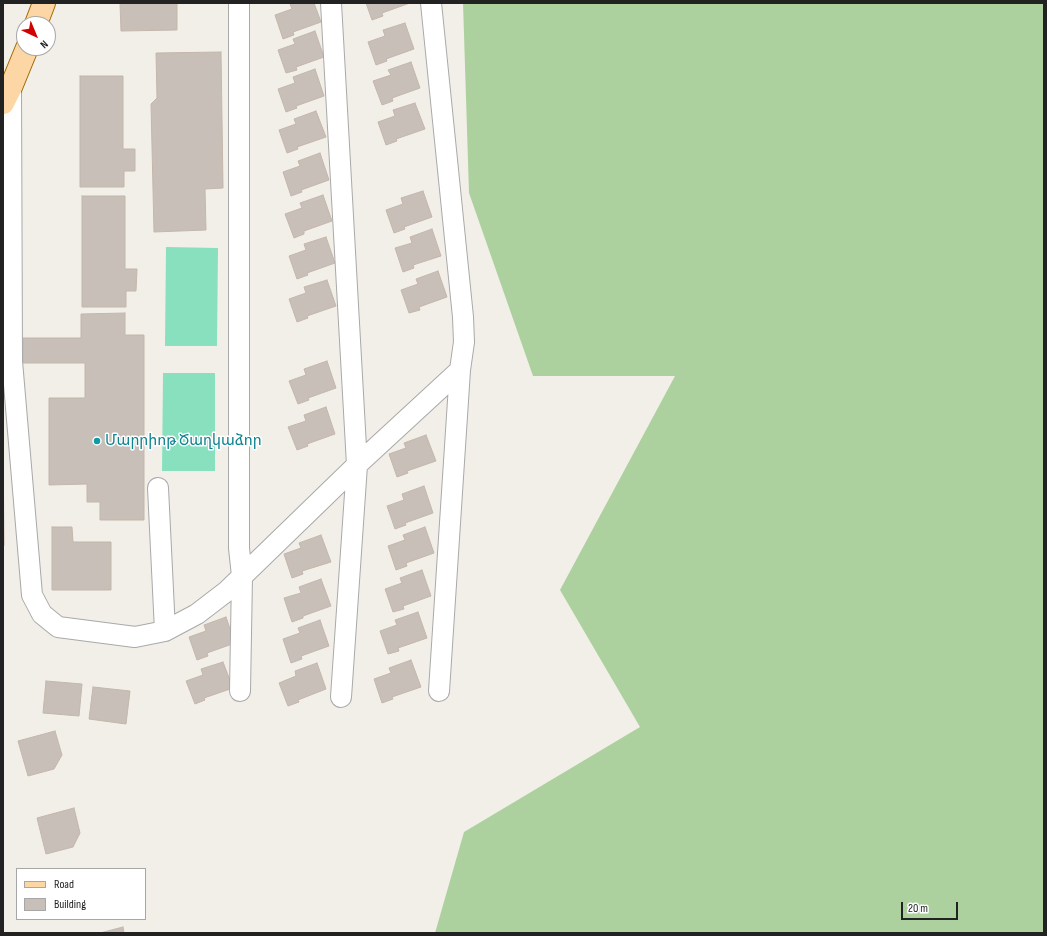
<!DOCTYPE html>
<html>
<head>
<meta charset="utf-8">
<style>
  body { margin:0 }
  #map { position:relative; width:1047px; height:936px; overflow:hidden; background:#f2efe9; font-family:"Sofia Sans Condensed",sans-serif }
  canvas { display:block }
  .frame { position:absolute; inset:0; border:4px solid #222; pointer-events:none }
  .legend { position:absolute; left:16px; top:868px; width:130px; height:52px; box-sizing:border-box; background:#fff; border:1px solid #a7a7a7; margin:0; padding:5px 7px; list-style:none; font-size:12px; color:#222 }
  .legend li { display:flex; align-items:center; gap:8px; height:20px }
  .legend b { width:20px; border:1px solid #a7a7a7 }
  .north { position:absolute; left:16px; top:16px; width:40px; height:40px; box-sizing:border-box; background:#fff; border:1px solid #a7a7a7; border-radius:50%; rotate:136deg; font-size:11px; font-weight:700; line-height:16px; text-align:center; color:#222 }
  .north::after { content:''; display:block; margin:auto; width:14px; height:18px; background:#d40000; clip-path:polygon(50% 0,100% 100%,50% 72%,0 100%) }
  .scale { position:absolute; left:901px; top:902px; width:57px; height:18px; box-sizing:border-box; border:2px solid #222; border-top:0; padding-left:5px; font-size:12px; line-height:14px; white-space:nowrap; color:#222; -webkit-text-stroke:3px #fff; paint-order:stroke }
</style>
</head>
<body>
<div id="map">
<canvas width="1047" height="936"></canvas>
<div class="frame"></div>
<ul class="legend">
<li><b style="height:5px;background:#fcd6a4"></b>Road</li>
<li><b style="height:11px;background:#c7bfb8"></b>Building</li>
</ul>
<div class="north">N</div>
<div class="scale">20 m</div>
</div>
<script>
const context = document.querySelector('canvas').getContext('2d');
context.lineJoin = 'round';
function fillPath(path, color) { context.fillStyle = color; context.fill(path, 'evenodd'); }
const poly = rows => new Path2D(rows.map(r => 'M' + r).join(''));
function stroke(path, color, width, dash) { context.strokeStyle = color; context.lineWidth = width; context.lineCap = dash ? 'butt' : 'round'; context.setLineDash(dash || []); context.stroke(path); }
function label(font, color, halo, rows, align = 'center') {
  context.font = font + ' "Sofia Sans Condensed","Noto Sans Armenian",sans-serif'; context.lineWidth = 3; context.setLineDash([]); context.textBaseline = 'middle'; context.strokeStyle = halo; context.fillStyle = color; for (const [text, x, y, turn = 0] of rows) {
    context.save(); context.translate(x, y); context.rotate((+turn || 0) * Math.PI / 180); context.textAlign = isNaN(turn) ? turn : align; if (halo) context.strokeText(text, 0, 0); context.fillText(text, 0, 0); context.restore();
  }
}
fillPath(poly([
  [463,3,1044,3,1044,933,435,933,464,832,640,727,560,590,675,376,533,376,469,193]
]), '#add19e');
fillPath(poly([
  [166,247,218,248,217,346,165,346],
  [163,373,215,373,215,471,162,471]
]), '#88e0be');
const building = poly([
  [120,3,177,3,177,30,121,31,120,3],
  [292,3,314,3,321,22,293,32,294,35,283,39,275,15,292,9,290,4,292,3],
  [366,3,410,3,382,13,383,16,372,20,366,3],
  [405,23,414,49,386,59,387,61,376,65,368,42,385,36,383,30,405,23],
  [315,31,324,57,296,67,297,70,286,73,278,50,295,44,293,39,315,31],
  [221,52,223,188,205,189,206,230,154,232,151,104,157,98,156,53,221,52],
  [411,62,420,88,392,98,393,101,382,105,373,81,391,75,388,70,411,62],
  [315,69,324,96,296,106,297,108,286,112,278,89,295,83,293,77,315,69],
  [80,76,123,76,123,149,135,149,135,171,124,171,124,187,80,187,80,76],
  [415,103,425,129,396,139,397,141,386,145,378,122,395,116,393,110,415,103],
  [316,111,326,137,297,147,298,149,287,153,279,130,296,124,294,119,316,111],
  [320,153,329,180,301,190,302,192,291,196,283,172,300,166,298,161,320,153],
  [423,191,432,217,404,227,405,229,394,233,386,210,403,204,401,198,423,191],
  [323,195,332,221,304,231,304,234,294,238,285,214,302,208,300,203,323,195],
  [82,196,125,196,125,269,137,269,136,291,126,291,126,307,82,307,82,196],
  [432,229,441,256,413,265,414,268,403,272,395,248,412,243,410,237,432,229],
  [326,237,335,263,307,273,308,275,297,279,289,256,306,250,304,244,326,237],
  [438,271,447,297,419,307,420,310,409,313,401,290,418,284,416,279,438,271],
  [327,280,336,306,307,316,308,318,297,322,289,299,306,293,304,287,327,280],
  [125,313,125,335,144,335,144,520,100,520,100,502,87,502,87,484,49,485,49,398,85,398,85,363,23,363,23,338,81,338,81,314,125,313],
  [327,361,336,388,308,398,309,400,298,404,289,381,306,375,304,369,327,361],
  [326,407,335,434,307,444,308,446,297,450,288,427,306,421,304,415,326,407],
  [426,435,436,461,407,471,408,473,397,477,389,454,406,448,404,443,426,435],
  [3,442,4,545,3,548,3,442],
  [424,486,433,513,405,523,406,525,395,529,387,506,404,500,402,494,424,486],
  [52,527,72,527,73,542,111,542,111,590,52,590,52,527],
  [425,527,434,553,406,563,407,566,396,570,388,546,405,540,403,535,425,527],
  [321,535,331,562,302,571,303,574,292,578,284,554,301,548,299,543,321,535],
  [422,570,431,596,403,606,404,609,393,612,385,589,402,583,400,578,422,570],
  [321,579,331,606,303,616,303,618,292,622,284,598,301,593,299,587,321,579],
  [418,612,427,638,398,648,399,651,388,654,380,631,397,625,395,620,418,612],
  [226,617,235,643,207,653,208,656,197,660,189,637,206,631,204,625,226,617],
  [320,620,329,646,301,656,302,659,291,663,283,639,300,633,298,628,320,620],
  [411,660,421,687,392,697,393,699,382,703,374,679,391,673,389,668,411,660],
  [223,662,233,688,204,698,205,700,195,704,186,681,203,675,201,669,223,662],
  [317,663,326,689,298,700,299,702,288,706,279,683,296,676,295,671,317,663],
  [46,681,82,684,79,716,43,713,46,681],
  [93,687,130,691,126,724,89,719,93,687],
  [55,731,62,755,54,769,28,776,18,741,55,731],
  [74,808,80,833,73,847,46,854,37,818,74,808],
  [123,927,124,933,100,933,123,927]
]);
fillPath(building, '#c7bfb8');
stroke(building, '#c4b6ab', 1);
const minor = poly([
  [239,3,239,548,242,576,240,691],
  [331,3,357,465,341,697],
  [431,3,463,317,464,342,460,370,439,691],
  [11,87,12,361,32,595,42,614,58,627,135,637,165,631,197,614,227,591,357,465,460,370],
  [158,488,165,631]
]);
const major = poly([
  [36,24,44,3],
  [3,103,11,87,27,48]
]);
stroke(minor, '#a9a9a9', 22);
stroke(major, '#a06b00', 24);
stroke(minor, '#fff', 20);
stroke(major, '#fcd6a4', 22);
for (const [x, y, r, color] of [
  [97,441,4,"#0f9aa8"]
]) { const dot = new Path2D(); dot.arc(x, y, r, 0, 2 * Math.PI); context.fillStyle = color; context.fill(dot); stroke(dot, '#fff', 1.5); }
label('15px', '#0d838f', '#fff', [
  ["Մարրիոթ Ծաղկաձոր",105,441]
], 'left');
</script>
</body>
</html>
